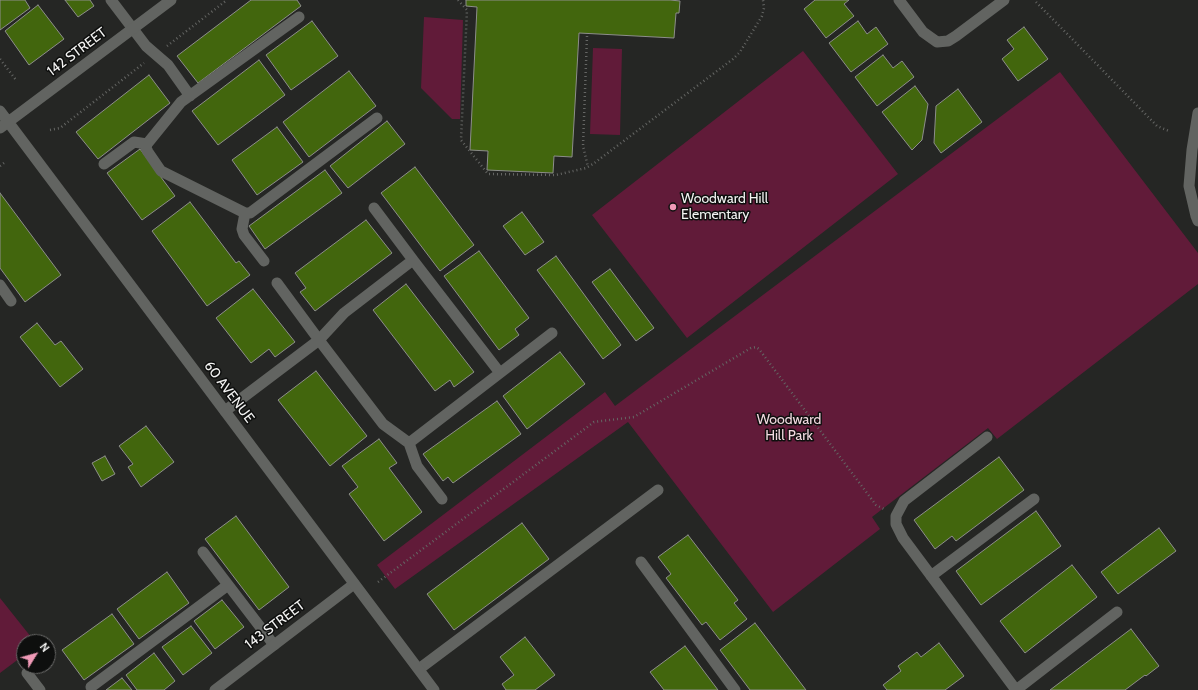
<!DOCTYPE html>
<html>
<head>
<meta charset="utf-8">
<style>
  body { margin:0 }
  #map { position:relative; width:1198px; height:690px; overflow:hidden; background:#252624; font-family:Cabin,sans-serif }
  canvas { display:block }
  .north { position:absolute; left:16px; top:634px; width:40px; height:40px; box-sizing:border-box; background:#0e0f0e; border:1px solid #6a6a69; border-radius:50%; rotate:53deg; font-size:11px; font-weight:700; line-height:16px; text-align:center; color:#f3f3f2 }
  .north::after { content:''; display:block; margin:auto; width:14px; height:18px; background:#f09ab7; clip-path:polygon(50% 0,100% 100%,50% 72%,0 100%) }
</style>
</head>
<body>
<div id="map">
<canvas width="1198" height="690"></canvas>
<div class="north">N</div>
</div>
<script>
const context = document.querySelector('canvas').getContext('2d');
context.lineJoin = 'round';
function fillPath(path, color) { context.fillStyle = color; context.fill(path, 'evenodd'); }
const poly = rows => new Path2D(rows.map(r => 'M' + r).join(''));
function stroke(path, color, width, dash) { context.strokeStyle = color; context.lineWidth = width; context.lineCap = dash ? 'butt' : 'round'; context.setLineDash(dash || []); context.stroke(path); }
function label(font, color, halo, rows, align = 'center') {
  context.font = font + ' Cabin,sans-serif'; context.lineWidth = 3; context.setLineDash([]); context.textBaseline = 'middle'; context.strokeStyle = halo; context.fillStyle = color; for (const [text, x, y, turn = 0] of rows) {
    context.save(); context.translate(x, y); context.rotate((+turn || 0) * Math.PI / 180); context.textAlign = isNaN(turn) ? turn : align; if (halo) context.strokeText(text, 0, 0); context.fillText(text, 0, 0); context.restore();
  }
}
fillPath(poly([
  [424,17,463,20,460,119,452,119,421,88],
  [593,48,622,49,620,135,590,134],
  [803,51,898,174,687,338,592,215],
  [1060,72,1198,253,1198,284,997,439,988,428,872,517,880,529,773,612,628,422,395,589,377,565,605,392,615,406],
  [0,598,35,642,24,642,24,655,0,673]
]), '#611b39');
const building = poly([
  [0,0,25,0,30,8,0,30,0,0],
  [65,0,90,0,94,6,78,17,65,0],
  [251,0,297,0,301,6,198,83,177,56,251,0],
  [466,0,670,0,680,1,679,13,676,13,674,38,579,33,572,157,554,156,553,173,487,170,488,151,470,150,477,7,466,6,466,0],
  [815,0,849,0,844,4,854,16,826,38,804,9,815,0],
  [38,5,64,39,29,65,5,31,38,5],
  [312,21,338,56,291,90,266,55,312,21],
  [858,21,867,34,876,27,888,44,851,72,829,43,858,21],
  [1024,27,1048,59,1018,81,1002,59,1014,49,1007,40,1024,27],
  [883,55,893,68,902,61,914,77,877,106,855,77,883,55],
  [259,60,285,95,218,145,192,111,259,60],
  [349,71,376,106,309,157,283,122,349,71],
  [149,75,170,103,98,159,76,132,149,75],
  [915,86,928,104,922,140,912,150,882,112,915,86],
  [958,89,982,122,941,153,934,143,936,106,958,89],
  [387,121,405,144,348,188,330,166,387,121],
  [277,127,303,162,257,195,232,160,277,127],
  [140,149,175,196,142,220,107,173,140,149],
  [415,167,474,245,440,271,381,193,415,167],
  [325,170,342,193,265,249,249,226,325,170],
  [0,193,61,275,25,302,0,268,0,193],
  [190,202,236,263,239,261,250,275,207,306,152,231,190,202],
  [522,212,544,242,525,255,503,226,522,212],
  [366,220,392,253,315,311,300,292,306,288,295,273,366,220],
  [479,251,529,318,515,329,519,335,499,350,444,276,479,251],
  [556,256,621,345,603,359,537,270,556,256],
  [610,269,654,328,636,341,592,282,610,269],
  [406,284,474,372,454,387,450,380,435,391,373,310,406,284],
  [253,289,295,342,275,357,269,349,251,363,216,318,253,289],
  [37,323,55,345,61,341,83,369,60,387,20,337,37,323],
  [560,352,585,384,527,429,503,396,560,352],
  [316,371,367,436,330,466,278,400,316,371],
  [497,401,521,434,453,483,448,477,443,481,423,454,497,401],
  [146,426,174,462,141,487,128,467,133,464,119,446,146,426],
  [379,439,397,463,389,468,422,512,384,541,349,494,358,487,342,466,379,439],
  [105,456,115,474,102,481,92,463,105,456],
  [999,457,1024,490,956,541,952,536,935,549,914,520,999,457],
  [1036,511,1061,546,981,605,956,571,1036,511],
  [236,516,289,587,259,610,205,539,236,516],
  [522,523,549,559,454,630,427,594,522,523],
  [1159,528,1176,551,1118,594,1101,572,1159,528],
  [688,535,738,600,734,603,747,619,720,640,706,622,702,625,666,578,671,574,658,557,688,535],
  [1072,565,1097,597,1025,653,1000,621,1072,565],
  [167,572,189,603,139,639,117,609,167,572],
  [222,600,244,627,215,649,194,621,222,600],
  [112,614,134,644,84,680,62,650,112,614],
  [755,623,806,690,750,690,720,650,755,623],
  [191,626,212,653,183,675,162,647,191,626],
  [1131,629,1159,666,1146,676,1145,675,1125,690,1050,690,1131,629],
  [525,637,555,675,535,690,506,690,502,684,514,675,500,657,525,637],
  [939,643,964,676,945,690,887,690,883,685,901,671,898,666,917,652,921,657,939,643],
  [685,646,718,690,664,690,650,672,685,646],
  [154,653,175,681,164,690,137,690,126,675,154,653],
  [122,678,132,690,106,690,122,678]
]);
fillPath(building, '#42660d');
stroke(building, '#8d8e8b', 1);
stroke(poly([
  [458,0,467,10,461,140,488,174,556,175,586,168,593,164,733,59,740,52,762,16,764,8,763,0],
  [1036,2,1157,126,1169,131],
  [587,36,583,146,588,167],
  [167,46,227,0],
  [0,59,16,80],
  [50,130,60,128,144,63],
  [0,166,4,163],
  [378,582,594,422,634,417,751,348,756,347,759,349,876,505,884,509]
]), '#656664', 2.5, [1, 3]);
stroke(poly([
  [111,0,146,46,168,65,190,96],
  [299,17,181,102,147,144,146,148,148,152,161,171,245,213,250,213,377,118],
  [104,164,134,142,147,144],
  [374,208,413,260],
  [245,213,242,229,244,235,264,261],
  [0,285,11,301],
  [500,373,552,333],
  [225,411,319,340,344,313,413,260,500,373,409,443,383,424,319,340,277,283],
  [987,437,904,501,896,516,896,524,903,538,1016,690],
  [409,443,417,466,442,499],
  [203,552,274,645],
  [641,562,735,690],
  [931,576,1034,499],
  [419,669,658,490],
  [91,687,228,585],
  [1016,690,1117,612]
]), '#626461', 11);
stroke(poly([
  [899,0,923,32,937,42,948,41,956,36,1004,0],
  [1198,113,1192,150,1189,186,1196,216,1198,221],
  [27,673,40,690],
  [215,690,354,584]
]), '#626461', 11);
stroke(poly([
  [0,111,434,690],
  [0,128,171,0]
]), '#626461', 11);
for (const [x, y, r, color] of [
  [673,207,4,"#f09ab7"]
]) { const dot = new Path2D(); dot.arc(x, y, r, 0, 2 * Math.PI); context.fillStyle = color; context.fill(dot); stroke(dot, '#0e0f0e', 1.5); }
label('14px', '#f3f3f2', '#0e0f0e', [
  ["142 STREET",77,52,-37],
  ["60 AVENUE",229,392,53],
  ["143 STREET",275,625,-37]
]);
label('14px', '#f3f3f2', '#0e0f0e', [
  ["Woodward Hill",681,199],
  ["Elementary",681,215]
], 'left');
label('14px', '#f3dae1', '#0e0f0e', [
  ["Woodward",789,420],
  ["Hill Park",789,436]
]);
</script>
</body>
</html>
